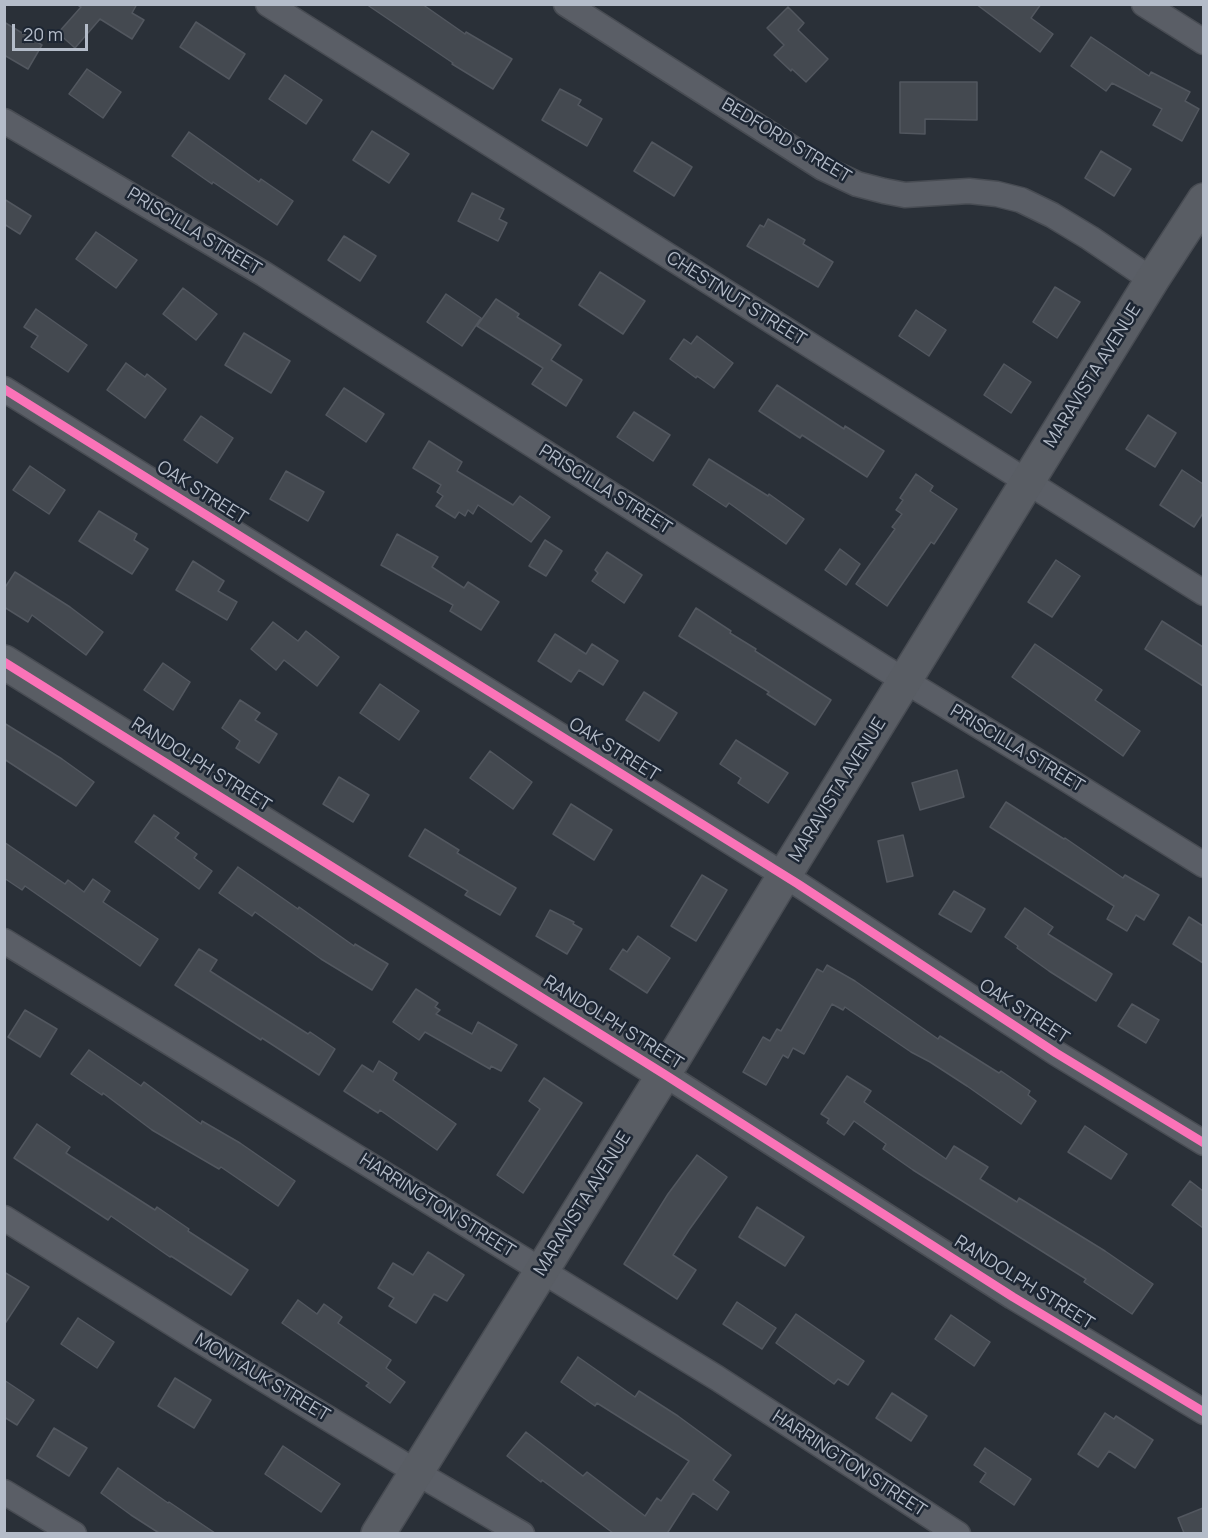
<!DOCTYPE html>
<html>
<head>
<meta charset="utf-8">
<style>
  body { margin:0 }
  #map { position:relative; width:1208px; height:1538px; overflow:hidden; background:#2a3038; font-family:Manrope,sans-serif }
  canvas { display:block }
  .frame { position:absolute; inset:0; border:6px solid #b4bcc9; pointer-events:none }
  .scale { position:absolute; left:12px; top:24px; width:76px; height:27px; box-sizing:border-box; border:3px solid #b4bcc9; border-top:0; padding-left:8px; font-size:18px; line-height:21px; white-space:nowrap; color:#b4bcc9; -webkit-text-stroke:4px #1d2633; paint-order:stroke }
</style>
</head>
<body>
<div id="map">
<canvas width="1208" height="1538"></canvas>
<div class="frame"></div>
<div class="scale">20 m</div>
</div>
<script>
const context = document.querySelector('canvas').getContext('2d');
context.lineJoin = 'round';
function fillPath(path, color) { context.fillStyle = color; context.fill(path, 'evenodd'); }
const poly = rows => new Path2D(rows.map(r => 'M' + r).join(''));
function stroke(path, color, width, dash) { context.strokeStyle = color; context.lineWidth = width; context.lineCap = dash ? 'butt' : 'round'; context.setLineDash(dash || []); context.stroke(path); }
function label(font, color, halo, rows, align = 'center') {
  context.font = font + ' Manrope,sans-serif'; context.lineWidth = 5; context.setLineDash([]); context.textBaseline = 'middle'; context.strokeStyle = halo; context.fillStyle = color; for (const [text, x, y, turn = 0] of rows) {
    context.save(); context.translate(x, y); context.rotate((+turn || 0) * Math.PI / 180); context.textAlign = isNaN(turn) ? turn : align; if (halo) context.strokeText(text, 0, 0); context.fillText(text, 0, 0); context.restore();
  }
}
const building = poly([
  [76,4,137,4,132,13,144,20,132,39,100,19,75,48,58,33,81,7,76,4],
  [366,4,422,4,465,34,466,32,512,59,493,89,452,64,453,63,366,4],
  [976,4,1041,4,1031,18,1053,34,1040,52,976,4],
  [788,7,804,23,798,30,828,59,806,82,792,69,791,71,774,55,784,45,767,28,788,7],
  [4,22,42,45,28,69,4,55,4,22],
  [196,22,245,54,229,79,180,47,196,22],
  [1091,37,1149,76,1151,72,1190,92,1185,101,1199,109,1182,141,1153,125,1162,109,1112,83,1106,91,1071,66,1091,37],
  [87,69,121,92,103,118,69,94,87,69],
  [285,75,322,100,306,124,269,99,285,75],
  [900,82,977,82,977,120,925,119,925,134,900,133,900,82],
  [560,89,581,100,578,105,602,119,587,146,542,120,560,89],
  [372,131,409,154,389,183,353,160,372,131],
  [189,132,259,182,261,179,293,201,277,225,213,182,212,184,172,156,189,132],
  [652,142,692,167,674,196,634,171,652,142],
  [1101,151,1131,169,1114,196,1085,178,1101,151],
  [472,193,504,209,499,219,507,223,498,241,458,221,472,193],
  [4,199,31,216,20,234,4,224,4,199],
  [768,219,805,240,803,244,833,262,818,287,747,246,760,225,764,227,768,219],
  [96,232,137,260,116,288,76,259,96,232],
  [344,236,376,256,360,281,328,260,344,236],
  [600,272,645,301,623,334,579,305,600,272],
  [1055,287,1080,302,1057,338,1033,322,1055,287],
  [183,288,217,314,196,340,163,314,183,288],
  [446,294,481,318,462,346,427,322,446,294],
  [496,299,519,314,517,317,561,345,551,360,582,380,566,406,532,384,543,368,477,326,496,299],
  [36,309,87,345,68,372,31,347,38,336,24,327,36,309],
  [916,310,946,330,929,356,899,336,916,310],
  [244,333,290,361,271,393,225,365,244,333],
  [697,336,733,363,714,388,697,376,696,378,670,359,684,339,691,344,697,336],
  [126,363,145,377,147,374,166,389,145,418,107,390,126,363],
  [1004,364,1031,382,1011,413,984,395,1004,364],
  [777,385,844,429,845,426,884,451,867,477,802,435,800,438,759,411,777,385],
  [344,388,384,414,366,442,326,415,344,388],
  [634,412,670,435,653,461,617,437,634,412],
  [1148,415,1176,433,1155,467,1126,449,1148,415],
  [201,416,233,438,217,463,184,440,201,416],
  [429,441,462,462,457,471,513,505,520,496,550,517,531,542,478,505,473,514,468,510,465,516,459,512,455,518,436,506,443,496,437,492,441,485,413,468,429,441],
  [709,459,768,496,769,494,804,519,786,544,729,503,726,507,693,485,709,459],
  [30,466,65,490,49,514,13,490,30,466],
  [1182,470,1203,484,1203,513,1194,527,1160,505,1182,470],
  [286,471,324,492,308,521,270,499,286,471],
  [916,474,933,486,930,491,957,509,934,544,931,542,887,606,856,584,895,529,892,527,902,514,896,510,903,500,900,498,916,474],
  [99,511,137,534,134,540,148,549,132,574,79,541,99,511],
  [397,534,438,557,432,567,464,588,468,582,499,602,481,630,450,611,453,605,381,565,397,534],
  [545,540,562,551,546,576,529,566,545,540],
  [840,549,860,564,846,585,825,570,840,549],
  [607,552,642,575,624,603,592,581,598,573,595,570,607,552],
  [1056,560,1080,576,1052,617,1028,602,1056,560],
  [193,561,224,581,218,591,237,602,227,620,176,590,193,561],
  [15,572,70,607,103,632,86,655,32,615,28,622,4,607,4,589,15,572],
  [696,608,731,631,730,633,756,649,755,651,831,700,815,725,767,694,769,692,679,636,696,608],
  [1162,621,1203,647,1203,686,1145,649,1162,621],
  [273,622,298,641,306,631,339,657,317,686,284,660,276,670,251,649,273,622],
  [555,634,586,654,592,644,618,661,603,685,579,670,571,682,538,661,555,634],
  [1035,644,1102,690,1095,700,1140,731,1123,756,1012,677,1035,644],
  [163,663,190,682,173,710,144,690,163,663],
  [380,684,419,711,399,740,360,713,380,684],
  [644,692,677,713,659,741,626,720,644,692],
  [240,700,260,713,255,720,277,734,259,763,236,748,240,741,222,728,240,700],
  [4,723,62,759,94,782,76,806,4,759,4,723],
  [736,740,788,773,768,803,738,783,741,778,720,764,736,740],
  [490,751,532,782,513,809,470,778,490,751],
  [957,770,964,797,920,810,912,783,957,770],
  [339,777,369,795,353,822,323,804,339,777],
  [1006,802,1064,839,1065,838,1123,878,1125,875,1159,895,1144,920,1136,915,1127,931,1107,919,1114,906,990,827,1006,802],
  [571,804,612,830,594,860,553,834,571,804],
  [154,815,179,833,175,838,197,854,194,858,212,871,199,889,135,842,154,815],
  [425,829,459,850,457,853,516,888,500,915,465,895,468,891,409,856,425,829],
  [903,835,913,876,887,882,878,841,903,835],
  [4,842,65,884,68,880,84,892,93,879,110,891,103,902,158,939,140,966,25,886,22,890,4,878,4,842],
  [238,867,298,909,299,907,354,946,355,944,388,964,372,990,321,959,255,912,252,916,219,893,238,867],
  [702,875,727,890,696,941,671,926,702,875],
  [954,891,985,909,971,932,939,914,954,891],
  [1025,908,1053,927,1048,934,1112,974,1096,1001,1049,971,1017,948,1018,946,1005,937,1025,908],
  [550,910,574,922,573,924,582,929,567,954,536,936,550,910],
  [1189,917,1203,926,1203,963,1173,944,1189,917],
  [638,936,670,958,647,993,610,969,623,949,627,952,638,936],
  [199,949,217,960,210,971,308,1034,310,1032,335,1049,319,1075,262,1038,261,1040,175,985,199,949],
  [827,965,855,981,938,1039,940,1036,999,1073,1001,1071,1030,1091,1028,1095,1036,1101,1021,1124,967,1086,930,1062,911,1052,845,1007,843,1010,832,1004,804,1054,793,1048,788,1058,783,1055,766,1085,743,1072,763,1037,770,1041,777,1029,781,1031,817,969,823,972,827,965],
  [416,989,438,1003,435,1007,440,1010,436,1014,472,1034,478,1022,517,1045,501,1071,491,1066,490,1069,425,1032,419,1040,393,1022,416,989],
  [1132,1004,1159,1020,1146,1043,1118,1026,1132,1004],
  [25,1010,57,1029,40,1057,8,1037,25,1010],
  [89,1050,141,1086,144,1082,201,1124,202,1121,240,1143,295,1181,278,1206,221,1167,219,1169,152,1130,103,1093,102,1095,71,1074,89,1050],
  [379,1061,397,1073,393,1080,456,1124,437,1150,380,1110,378,1113,344,1091,362,1065,373,1072,379,1061],
  [847,1076,871,1091,864,1102,946,1159,954,1146,988,1167,980,1179,1017,1202,1019,1198,1105,1251,1153,1284,1132,1314,1084,1282,1086,1279,913,1170,883,1149,886,1144,854,1121,844,1135,827,1123,829,1119,821,1114,847,1076],
  [544,1078,582,1103,523,1193,497,1175,540,1109,529,1101,544,1078],
  [37,1124,70,1147,66,1153,155,1210,157,1207,189,1229,188,1231,248,1270,231,1295,171,1256,170,1257,111,1216,108,1220,14,1158,37,1124],
  [1085,1126,1127,1154,1111,1179,1068,1152,1085,1126],
  [697,1155,727,1177,689,1230,673,1255,696,1270,677,1299,624,1264,668,1194,697,1155],
  [1190,1181,1203,1191,1203,1228,1172,1205,1190,1181],
  [757,1207,804,1237,785,1266,739,1237,757,1207],
  [428,1252,464,1275,447,1301,434,1294,416,1323,389,1306,394,1298,378,1288,393,1263,413,1275,428,1252],
  [4,1272,29,1287,4,1325,4,1272],
  [298,1300,317,1314,324,1304,342,1317,338,1323,391,1360,386,1368,405,1382,390,1403,366,1386,369,1383,282,1323,298,1300],
  [737,1302,776,1328,762,1349,723,1324,737,1302],
  [796,1314,864,1361,848,1385,838,1379,834,1384,776,1343,796,1314],
  [951,1315,990,1342,974,1366,935,1339,951,1315],
  [78,1318,114,1342,97,1368,61,1344,78,1318],
  [578,1357,635,1397,639,1391,678,1416,731,1455,713,1480,729,1492,717,1510,693,1493,668,1532,669,1533,613,1533,542,1480,541,1482,507,1456,526,1432,583,1476,587,1472,645,1516,657,1498,661,1501,689,1461,597,1403,595,1406,561,1382,578,1357],
  [175,1378,211,1400,194,1428,158,1406,175,1378],
  [4,1380,34,1400,17,1425,4,1417,4,1380],
  [892,1393,927,1416,911,1441,876,1418,892,1393],
  [1105,1413,1114,1419,1116,1416,1153,1440,1135,1468,1109,1451,1098,1467,1078,1454,1105,1413],
  [54,1428,87,1448,69,1476,37,1456,54,1428],
  [283,1446,340,1484,321,1512,265,1474,283,1446],
  [985,1448,1031,1479,1014,1505,980,1482,986,1473,974,1465,985,1448],
  [118,1468,168,1503,169,1502,215,1533,159,1533,131,1515,101,1493,118,1468],
  [1203,1508,1203,1533,1184,1533,1178,1518,1203,1508]
]);
fillPath(building, '#444950');
stroke(building, '#52575f', 1.5);
const street = poly([
  [268,4,1204,593],
  [566,4,823,168,857,184,884,191,905,195,969,191,997,194,1021,200,1052,215,1090,238,1152,280],
  [1144,4,1204,42],
  [4,121,264,274,884,668,1055,772,1204,865],
  [4,389,798,884,1056,1053,1204,1143],
  [4,941,717,1378,958,1534],
  [664,1074,1013,1297,1204,1412],
  [4,1218,196,1338,431,1481,522,1534],
  [4,1492,74,1534]
]);
const secondary = poly([
  [4,662,664,1074],
  [378,1534,664,1074,784,876,1152,280,1204,200]
]);
stroke(street, '#484c53', 27);
stroke(secondary, '#484c53', 36);
stroke(street, '#5a5e66', 24);
stroke(secondary, '#595d64', 33);
stroke(poly([
  [4,389,798,884,1056,1053,1204,1143],
  [4,662,664,1074,1013,1297,1204,1412]
]), '#fb73b8', 9);
label('18px', '#b4bcc9', '#1d2633', [
  ["BEDFORD STREET",786,141,31],
  ["PRISCILLA STREET",194,232,31],
  ["CHESTNUT STREET",736,299,32],
  ["MARAVISTA AVENUE",1093,376,-58],
  ["PRISCILLA STREET",605,490,32],
  ["OAK STREET",202,493,32],
  ["PRISCILLA STREET",1017,749,31],
  ["OAK STREET",614,750,32],
  ["RANDOLPH STREET",201,765,32],
  ["MARAVISTA AVENUE",838,790,-58],
  ["OAK STREET",1024,1012,33],
  ["RANDOLPH STREET",613,1023,32],
  ["MARAVISTA AVENUE",583,1204,-58],
  ["HARRINGTON STREET",437,1206,32],
  ["RANDOLPH STREET",1024,1283,32],
  ["MONTAUK STREET",262,1378,31],
  ["HARRINGTON STREET",849,1464,33]
]);
</script>
</body>
</html>
